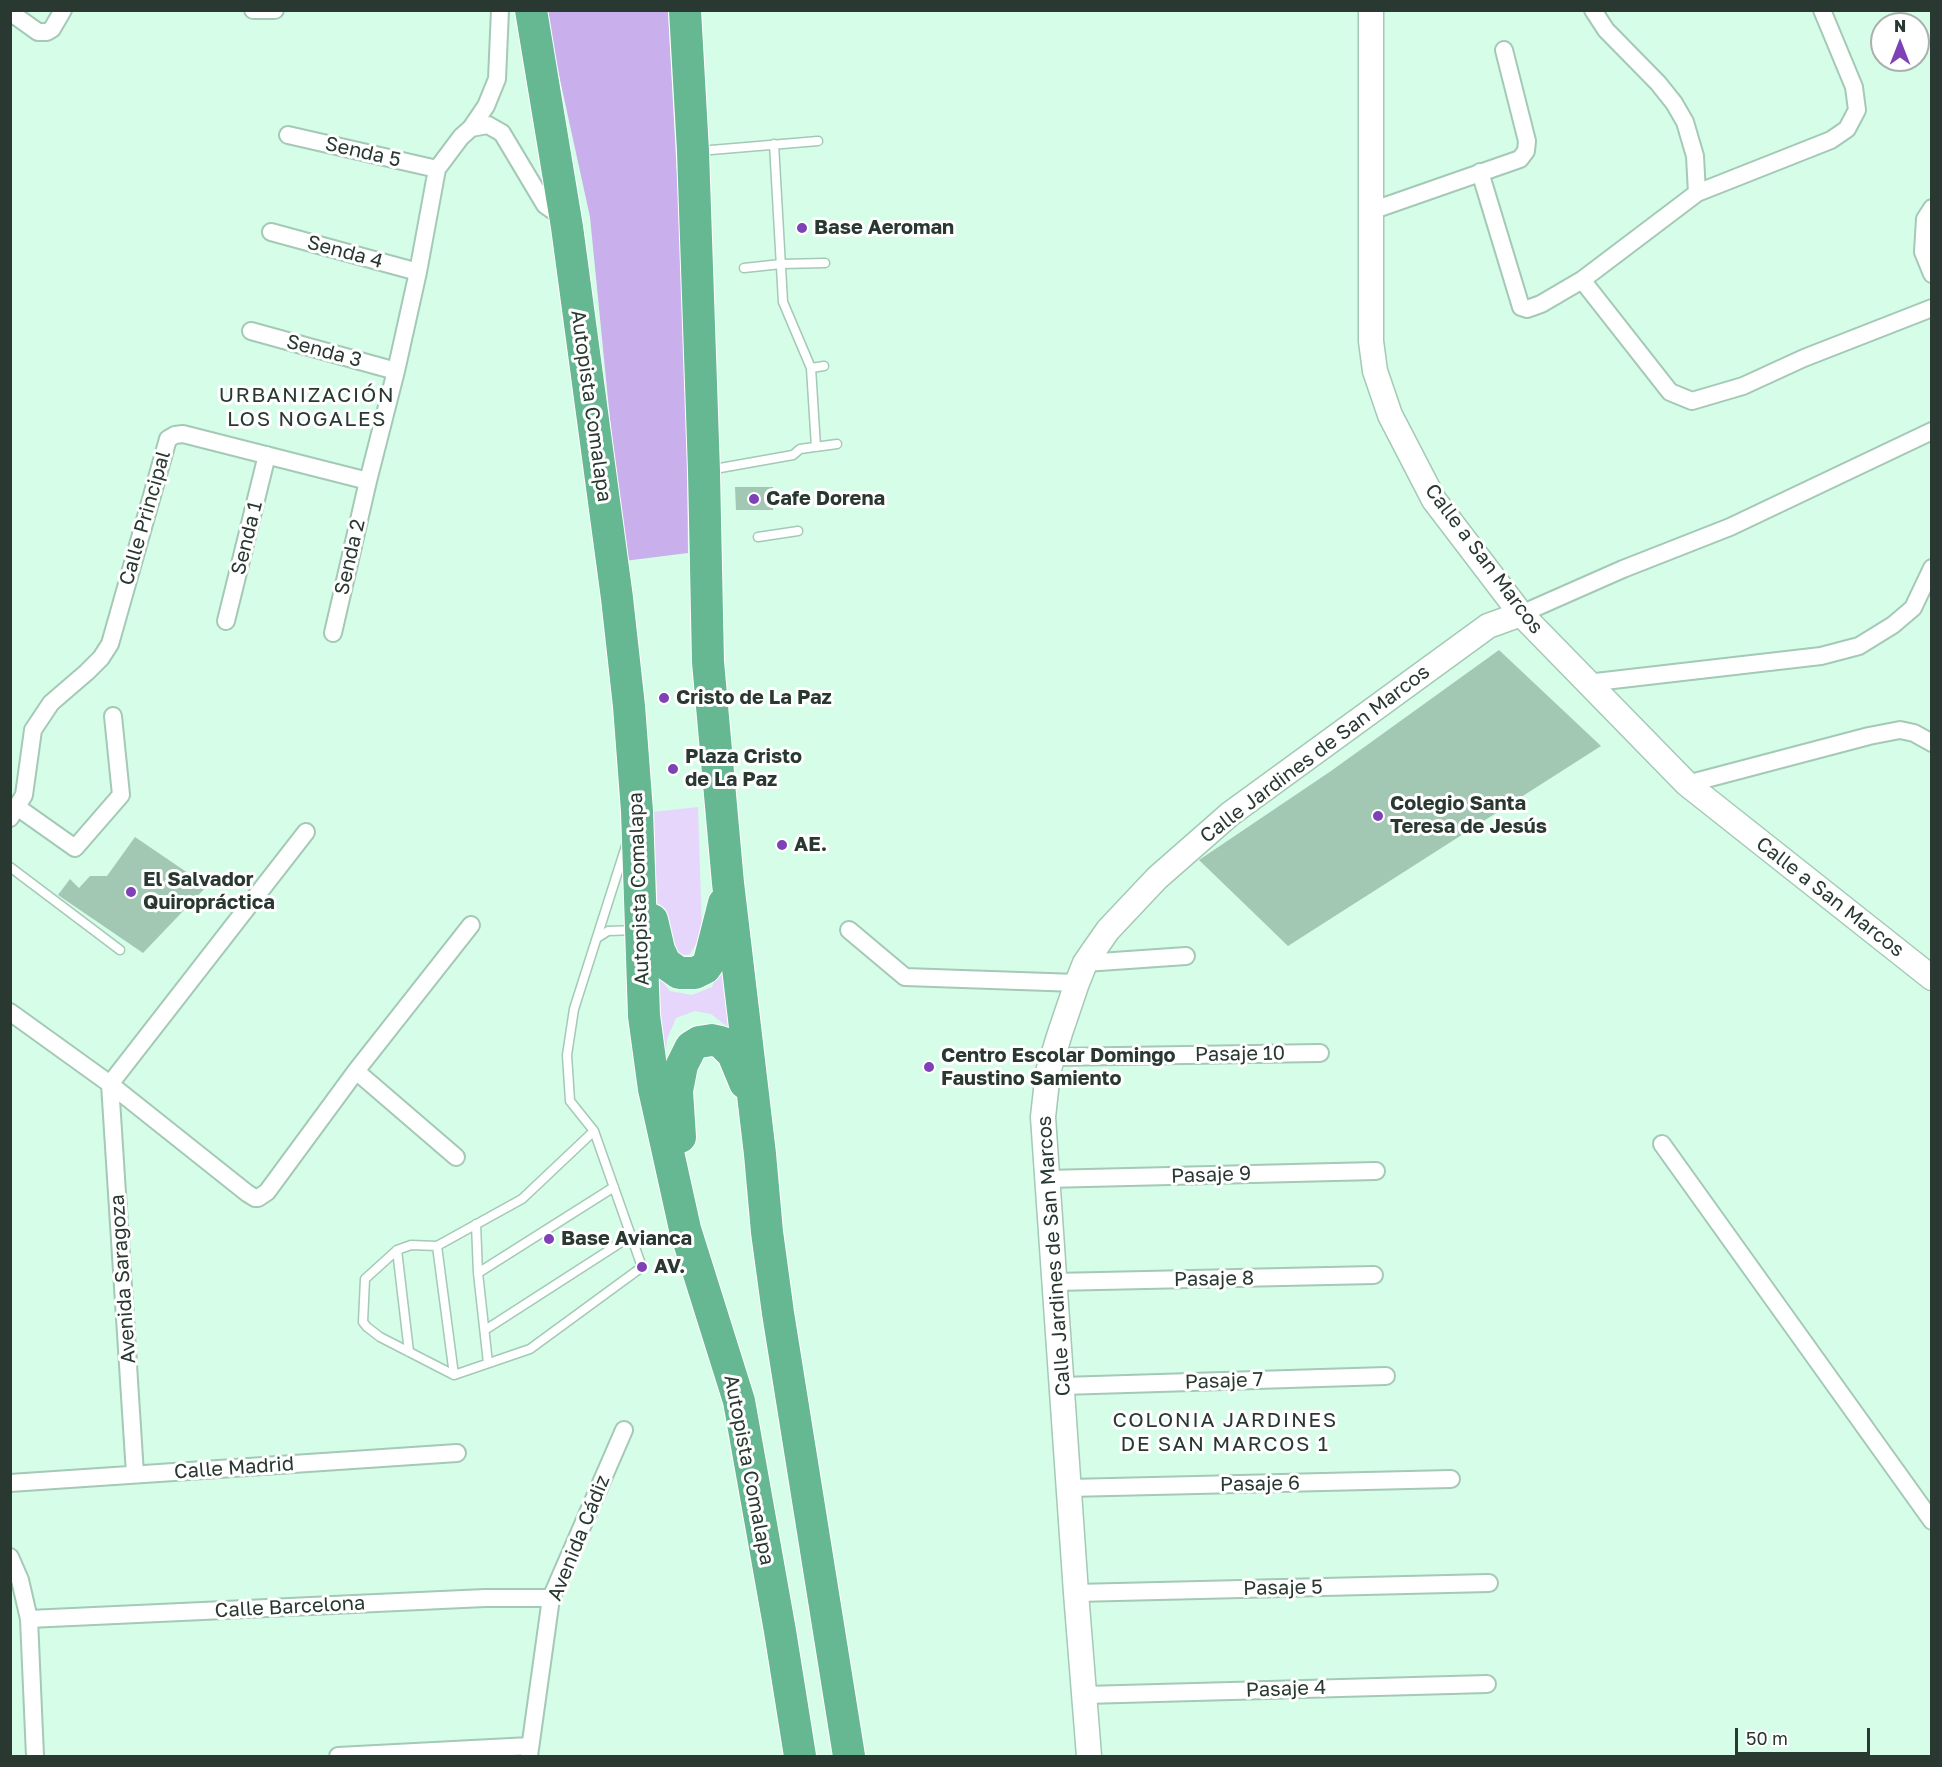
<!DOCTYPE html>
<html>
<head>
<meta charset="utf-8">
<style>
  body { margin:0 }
  #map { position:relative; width:1942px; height:1767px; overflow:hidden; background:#d5fde8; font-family:"Golos Text",sans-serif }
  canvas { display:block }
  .frame { position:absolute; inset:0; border:12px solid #293931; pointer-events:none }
  .north { position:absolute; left:1870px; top:12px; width:60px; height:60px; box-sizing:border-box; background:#fff; border:2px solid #a9b0ad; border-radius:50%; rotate:0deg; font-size:16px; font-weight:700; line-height:24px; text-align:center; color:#293931 }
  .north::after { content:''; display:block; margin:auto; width:21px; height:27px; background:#7e41b6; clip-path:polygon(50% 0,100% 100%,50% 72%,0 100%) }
  .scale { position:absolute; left:1735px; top:1728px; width:135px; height:27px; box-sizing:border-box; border:3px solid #293931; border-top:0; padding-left:8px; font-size:18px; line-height:21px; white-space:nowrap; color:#293931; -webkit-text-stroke:4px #fff; paint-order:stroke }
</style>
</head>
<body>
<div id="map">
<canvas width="1942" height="1767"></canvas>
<div class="frame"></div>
<div class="north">N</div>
<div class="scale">50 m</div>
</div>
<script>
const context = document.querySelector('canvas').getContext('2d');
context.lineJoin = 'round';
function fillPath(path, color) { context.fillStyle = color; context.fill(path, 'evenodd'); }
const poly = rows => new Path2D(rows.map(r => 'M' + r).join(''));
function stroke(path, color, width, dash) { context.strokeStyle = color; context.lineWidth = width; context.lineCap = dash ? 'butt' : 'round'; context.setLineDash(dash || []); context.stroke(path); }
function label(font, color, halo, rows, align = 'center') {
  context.font = font + ' "Golos Text",sans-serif'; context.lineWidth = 6; context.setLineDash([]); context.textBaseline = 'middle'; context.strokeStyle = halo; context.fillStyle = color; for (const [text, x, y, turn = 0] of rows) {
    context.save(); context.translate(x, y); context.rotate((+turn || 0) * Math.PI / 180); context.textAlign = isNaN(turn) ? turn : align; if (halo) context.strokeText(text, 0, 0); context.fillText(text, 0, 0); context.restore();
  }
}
fillPath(poly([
  [698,807,702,934,690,954,675,956,658,912,652,812],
  [723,956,737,1047,729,1028,711,1014,695,1011,676,1018,667,1039,663,1082,648,963,670,991,692,995,712,987]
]), '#e6d6fb');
fillPath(poly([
  [545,11,668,11,686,341,688,553,624,561,590,217]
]), '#c9afeb');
fillPath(poly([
  [735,487,773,487,773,510,736,510],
  [1499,650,1601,746,1288,946,1199,860,1331,771],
  [135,837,207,886,143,953,58,895,70,879,79,888,90,876,107,876]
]), '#a2c8b4');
const lane = poly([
  [774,144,783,302,811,368,816,447],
  [699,151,818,141],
  [744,268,781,264,825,263],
  [811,368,824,366],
  [709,470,793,455,800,449,837,444],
  [758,537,798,531],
  [10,867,120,950],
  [597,938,608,931,636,930],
  [594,1131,522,1199,437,1246,411,1245,397,1250,365,1279,363,1322,367,1327,380,1337,454,1375,530,1349,642,1267,594,1131,570,1101,567,1055,574,1009,626,846],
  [476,1224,478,1273,488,1363],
  [437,1246,454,1375],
  [397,1250,409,1352],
  [478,1273,614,1187],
  [485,1330,631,1236]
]);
const street = poly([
  [253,10,275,10],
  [1593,10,1606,30,1658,83,1674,103,1685,122,1695,156,1697,193],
  [10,12,38,32,47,32,52,29,63,10],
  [471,128,488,125,502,133,545,205,555,212,565,216],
  [288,135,437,169],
  [1480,172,1521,307,1527,309,1541,304,1582,280,1697,193,1831,140,1847,129,1857,110,1854,87,1822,10],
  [1932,208,1925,219,1923,252,1932,274],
  [1371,211,1520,159,1526,151,1527,141,1504,50],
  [271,232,418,272],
  [1582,280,1670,392,1692,401,1743,386,1804,358,1932,308],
  [251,331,396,371],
  [1521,614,1623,569,1730,527,1932,431],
  [226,621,267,455],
  [333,633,368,481],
  [1587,683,1821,656,1859,646,1893,625,1913,608,1932,568],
  [1687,784,1869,736,1900,730,1914,733,1932,743],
  [17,807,75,848,121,795,113,716],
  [10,818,24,795,33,730,51,703,87,672,101,658,110,644,168,439,175,435,183,434,368,481,396,371,418,272,437,169,461,137,471,128,486,106,497,79,500,10],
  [849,930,905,977,1077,983],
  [1085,963,1186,956],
  [10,1012,110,1084,247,1193,255,1198,258,1198,267,1192,356,1071,471,925],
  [1053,1057,1320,1053],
  [356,1071,456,1157],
  [1662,1144,1932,1521],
  [1046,1179,1376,1171],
  [1054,1282,1374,1275],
  [1062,1386,1386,1376],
  [135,1474,110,1084,306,832],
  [10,1483,457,1453],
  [1069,1488,1451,1479],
  [10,1557,20,1580,29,1619,35,1756],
  [1076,1593,1489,1583],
  [29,1619,485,1598,551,1598],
  [1085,1695,1487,1684],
  [338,1756,530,1746],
  [529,1756,551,1598,624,1430]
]);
const secondary = poly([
  [1371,10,1371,341,1375,371,1390,415,1434,500,1521,614,1687,784,1932,978],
  [1089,1756,1076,1593,1043,1117,1048,1072,1060,1033,1077,983,1085,963,1108,930,1157,878,1230,814,1488,626,1521,614]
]);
const highway = poly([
  [531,10,567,227,617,598,629,706,637,811,644,1016,654,1089,685,1229,739,1401,780,1631,800,1756],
  [685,10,693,151,704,471,708,662,728,883,760,1154,767,1232,778,1313,849,1756],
  [652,920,659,950,665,963,679,973,695,973,705,968,709,962,724,903],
  [680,1137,677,1091,682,1065,691,1047,699,1042,712,1040,721,1042,733,1054,745,1083]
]);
stroke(lane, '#a4c9b6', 11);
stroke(street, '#a4c9b6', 20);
stroke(secondary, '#a4c9b6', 27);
stroke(highway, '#fff', 34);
stroke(lane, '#fff', 8);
stroke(street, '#fff', 16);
stroke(secondary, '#fff', 24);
stroke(highway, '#66b892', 32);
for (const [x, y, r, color] of [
  [802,228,6,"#7e41b6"],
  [754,499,6,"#7e41b6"],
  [664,698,6,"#7e41b6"],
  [673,769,6,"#7e41b6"],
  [1378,816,6,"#7e41b6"],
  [782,845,6,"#7e41b6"],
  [131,892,6,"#7e41b6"],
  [929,1067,6,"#7e41b6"],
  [549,1239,6,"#7e41b6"],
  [642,1267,6,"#7e41b6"]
]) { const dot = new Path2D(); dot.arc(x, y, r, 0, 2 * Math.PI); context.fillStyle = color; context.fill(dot); stroke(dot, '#fff', 2); }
label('20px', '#293931', '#fff', [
  ["Senda 5",363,152,13],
  ["Senda 4",345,252,15],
  ["Senda 3",324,351,15],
  ["Autopista Comalapa",591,406,82],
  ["Calle Principal",145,518,-74],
  ["Senda 1",247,538,-76],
  ["Senda 2",350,557,-77],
  ["Calle a San Marcos",1484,559,53],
  ["Calle Jardines de San Marcos",1315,754,-37],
  ["Autopista Comalapa",639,889,-92],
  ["Calle a San Marcos",1830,897,38],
  ["Pasaje 10",1240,1054,-1],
  ["Pasaje 9",1211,1175,-2],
  ["Calle Jardines de San Marcos",1054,1256,-94],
  ["Avenida Saragoza",123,1279,-94],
  ["Pasaje 8",1214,1279,-1],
  ["Pasaje 7",1224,1381,-2],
  ["Calle Madrid",234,1468,-4],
  ["Autopista Comalapa",749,1470,79],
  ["Pasaje 6",1260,1484,-1],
  ["Avenida Cádiz",579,1538,-68],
  ["Pasaje 5",1283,1588,-1],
  ["Calle Barcelona",290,1607,-3],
  ["Pasaje 4",1286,1689,-2]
]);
label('bold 20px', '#293931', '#fff', [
  ["Base Aeroman",814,228],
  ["Cafe Dorena",766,499],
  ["Cristo de La Paz",676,698],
  ["Plaza Cristo",685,757],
  ["de La Paz",685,780],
  ["Colegio Santa",1390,804],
  ["Teresa de Jesús",1390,827],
  ["AE.",794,845],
  ["El Salvador",143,880],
  ["Quiropráctica",143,903],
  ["Centro Escolar Domingo",941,1056],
  ["Faustino Samiento",941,1079],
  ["Base Avianca",561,1239],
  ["AV.",654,1267]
], 'left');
context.letterSpacing = '1.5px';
label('21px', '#293931', '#fff', [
  ["URBANIZACIÓN",307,395],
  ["LOS NOGALES",307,419],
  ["COLONIA JARDINES",1225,1420],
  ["DE SAN MARCOS 1",1225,1444]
]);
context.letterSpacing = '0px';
</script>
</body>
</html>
